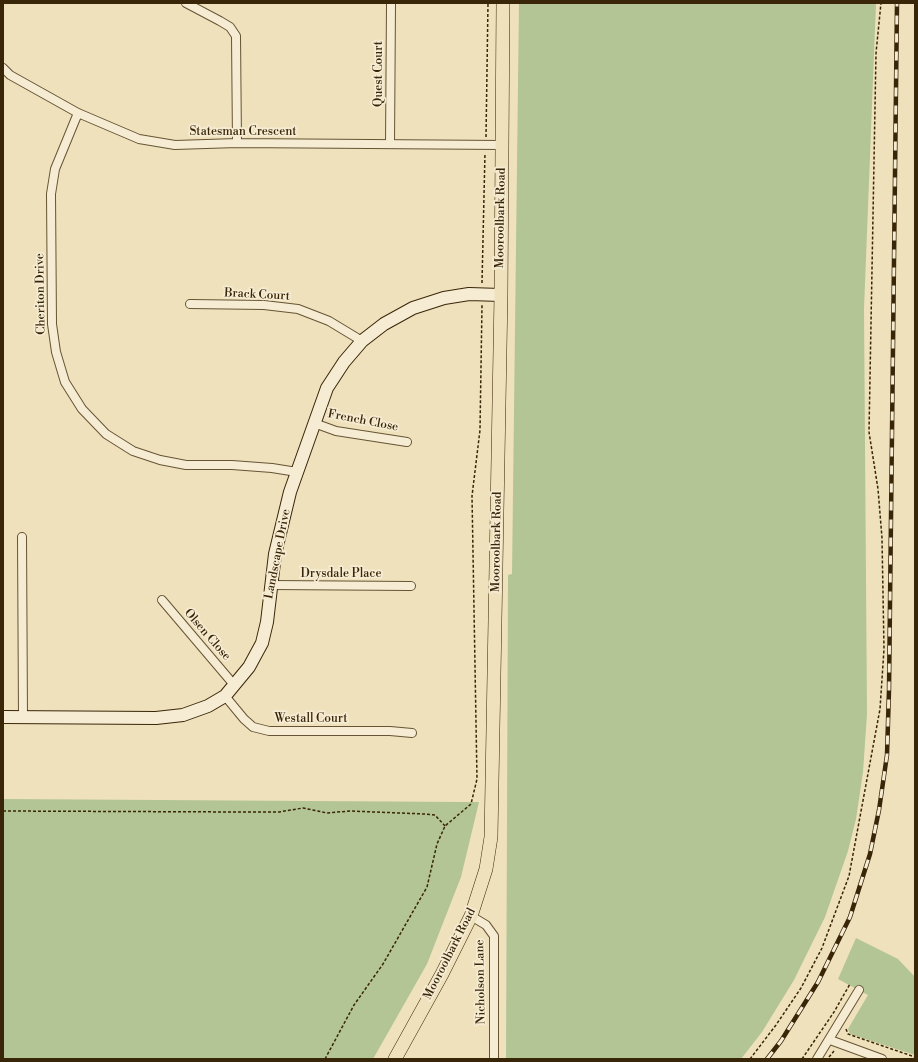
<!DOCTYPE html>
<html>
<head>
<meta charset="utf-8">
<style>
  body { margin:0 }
  #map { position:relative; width:918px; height:1062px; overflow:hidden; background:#efe1bc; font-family:"Libre Bodoni",serif }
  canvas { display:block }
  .frame { position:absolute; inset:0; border:4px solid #392507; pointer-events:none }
</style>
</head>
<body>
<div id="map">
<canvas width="918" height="1062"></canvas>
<div class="frame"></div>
</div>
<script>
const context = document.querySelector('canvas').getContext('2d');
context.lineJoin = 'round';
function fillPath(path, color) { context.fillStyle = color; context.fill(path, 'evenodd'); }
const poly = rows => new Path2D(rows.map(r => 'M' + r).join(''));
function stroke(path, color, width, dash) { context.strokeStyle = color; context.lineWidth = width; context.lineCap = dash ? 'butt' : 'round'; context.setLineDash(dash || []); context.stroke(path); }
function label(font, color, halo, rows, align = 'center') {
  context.font = font + ' "Libre Bodoni",serif'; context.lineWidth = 3.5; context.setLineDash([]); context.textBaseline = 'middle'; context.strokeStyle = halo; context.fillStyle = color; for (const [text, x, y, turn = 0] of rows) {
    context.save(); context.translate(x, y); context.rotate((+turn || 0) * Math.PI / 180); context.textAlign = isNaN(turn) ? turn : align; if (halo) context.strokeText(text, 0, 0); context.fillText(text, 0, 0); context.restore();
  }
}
fillPath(poly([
  [519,3,876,3,864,309,867,714,863,772,856,819,848,851,825,917,794,980,762,1032,741,1059,506,1059,508,575,512,574],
  [3,799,464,802,479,802,461,877,427,964,373,1059,3,1059],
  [856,938,898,959,915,977,915,1055,850,1034,848,1029,868,995,838,979]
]), '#b3c495');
const street = poly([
  [186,3,220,21,230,27,236,36,237,143],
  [3,68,10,75,78,113,139,139,175,145,237,143,502,145],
  [78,113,55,169,51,194,52,324,56,352,65,382,82,409,106,434,133,451,160,460,186,465,232,465,272,468,297,472],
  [390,144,391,4],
  [190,304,264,305,298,309,329,321,362,341],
  [314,423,336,431,407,442],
  [22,537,23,717],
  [271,585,411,586],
  [162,600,235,686],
  [225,696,244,719,253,727,269,731,390,731,412,733],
  [471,916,486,925,494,936,494,1059],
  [830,1040,882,1059],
  [817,1059,859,990]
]);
const secondary = poly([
  [3,717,156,718,183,715,208,706,225,696,249,667,262,643,267,622,275,554,290,492,327,388,344,362,362,341,384,324,413,308,444,298,469,294,501,295]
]);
const primary = poly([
  [395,1059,442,974,471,916,486,869,491,837,501,295,503,3]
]);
stroke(street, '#665434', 10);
stroke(secondary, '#392507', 14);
stroke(primary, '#392507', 14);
stroke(poly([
  [486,137,488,3],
  [482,283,485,153],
  [3,811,241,812,279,812,303,808,327,813,350,811,425,814,435,815,445,826],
  [846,1029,848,1034,915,1057],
  [829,1057,834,1051],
  [325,1059,354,1005,383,964,427,887,437,844,445,826,471,804,477,779,472,496,480,430,482,305],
  [750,1059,776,1025,801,988,822,948,849,876,880,709,884,649,882,538,878,489,869,432,876,53,881,3],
  [802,1059,834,1012,850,984]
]), '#392507', 1.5, [3, 2]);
stroke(street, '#f5ecd3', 8);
stroke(secondary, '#f5ecd3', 12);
stroke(primary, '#efe1bc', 13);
const rail = poly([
  [767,1059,781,1041,818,982,850,917,870,854,879,810,887,755,889,690,897,3]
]);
stroke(rail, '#392507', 4.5);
stroke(rail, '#f5ecd3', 3, [9]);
label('12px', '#392507', '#f5ecd3', [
  ["Quest Court",379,74,-90],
  ["Statesman Crescent",243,132],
  ["Mooroolbark Road",501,218,-89],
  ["Cheriton Drive",41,294,-91],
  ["Brack Court",257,295,3],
  ["French Close",363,421,11],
  ["Mooroolbark Road",497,542,-89],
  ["Landscape Drive",278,554,-79],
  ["Drysdale Place",341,574],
  ["Olsen Close",207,635,49],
  ["Westall Court",311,719],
  ["Mooroolbark Road",450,954,-63],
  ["Nicholson Lane",481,982,-91]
]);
</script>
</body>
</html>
